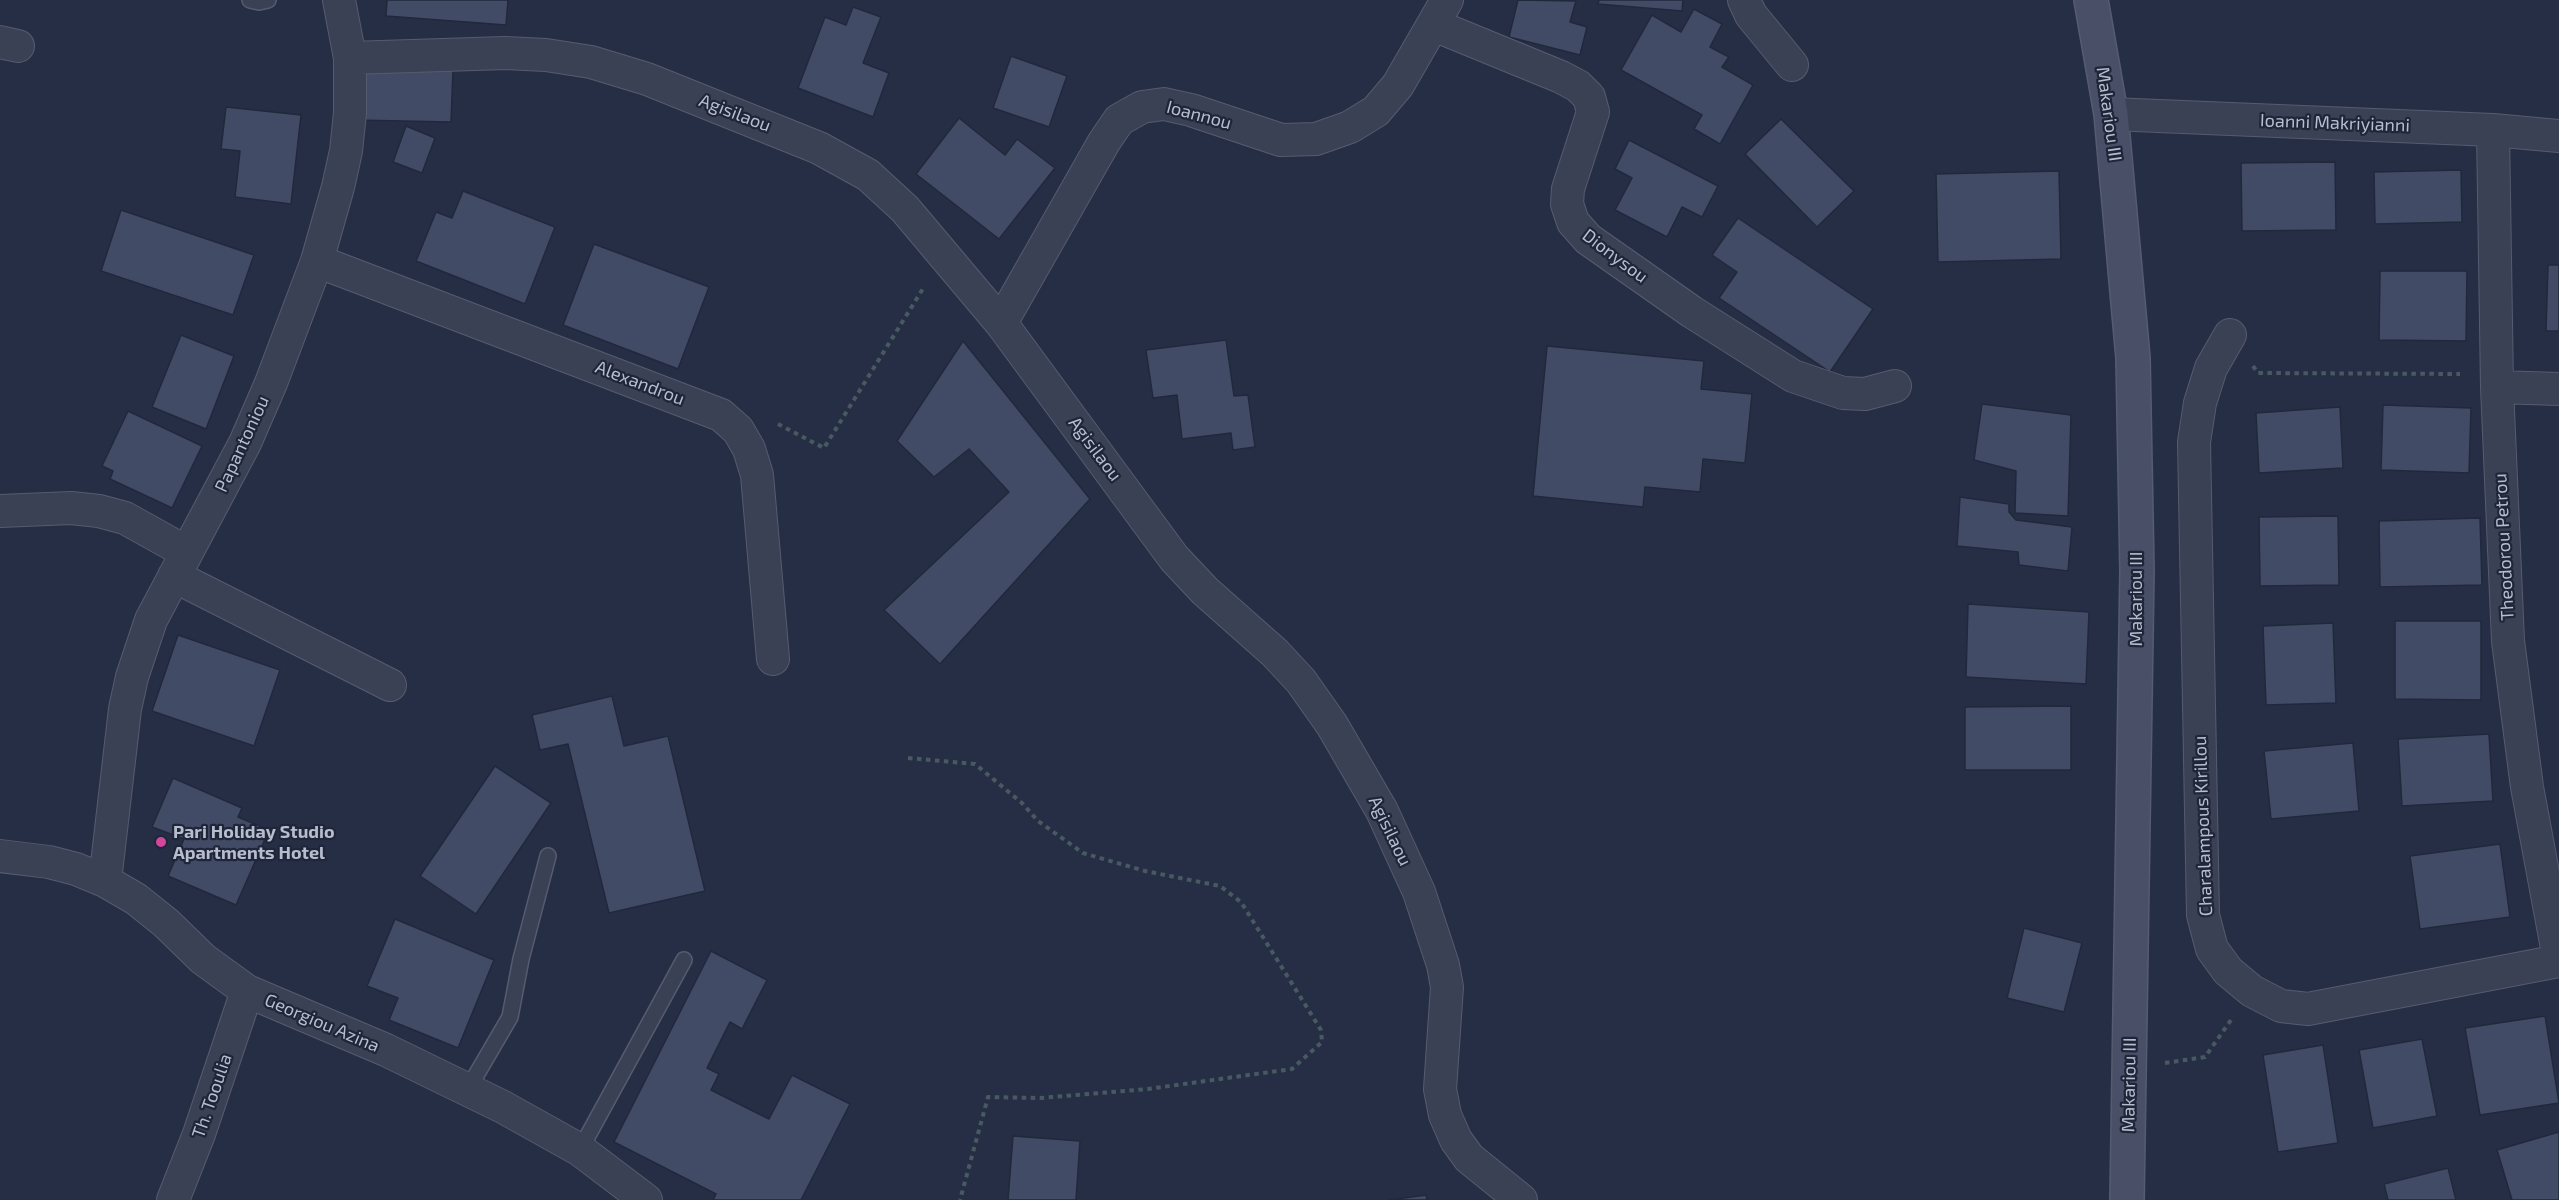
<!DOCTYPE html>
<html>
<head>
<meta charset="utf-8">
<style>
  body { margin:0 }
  canvas { display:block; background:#262e45 }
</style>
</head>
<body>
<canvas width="2559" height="1200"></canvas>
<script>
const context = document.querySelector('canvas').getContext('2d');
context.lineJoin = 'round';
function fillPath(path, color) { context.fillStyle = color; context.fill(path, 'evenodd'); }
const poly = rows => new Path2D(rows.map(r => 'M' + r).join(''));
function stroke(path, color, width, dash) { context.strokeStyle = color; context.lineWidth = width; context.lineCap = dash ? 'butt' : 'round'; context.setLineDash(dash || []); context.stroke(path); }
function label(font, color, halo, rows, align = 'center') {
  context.font = font + ' "Exo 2",sans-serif'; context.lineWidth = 4.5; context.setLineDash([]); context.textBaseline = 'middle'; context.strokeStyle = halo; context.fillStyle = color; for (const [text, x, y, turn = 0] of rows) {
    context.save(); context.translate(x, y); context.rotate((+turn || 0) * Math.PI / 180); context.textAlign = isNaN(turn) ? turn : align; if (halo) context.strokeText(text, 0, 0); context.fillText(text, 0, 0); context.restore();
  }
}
const building = poly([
  [387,0,508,0,506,25,386,16,387,0],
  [1518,0,1576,1,1570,22,1587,27,1580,55,1509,37,1518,0],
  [1599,0,1683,0,1682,11,1598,4,1599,0],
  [853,7,881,17,863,63,889,73,873,117,798,88,825,17,846,25,853,7],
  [1694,9,1722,24,1710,47,1729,57,1722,67,1753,85,1720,144,1694,129,1702,115,1621,70,1652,15,1681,32,1694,9],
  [1011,56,1067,76,1049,127,993,108,1011,56],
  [355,69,453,70,451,122,354,120,355,69],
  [226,107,301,115,291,204,235,197,240,151,221,149,226,107],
  [959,118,1005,155,1017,139,1055,168,999,239,916,174,959,118],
  [1781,119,1854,191,1817,227,1745,154,1781,119],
  [406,126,435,138,422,173,393,162,406,126],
  [1629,140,1718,186,1702,217,1682,207,1667,237,1615,210,1632,178,1615,169,1629,140],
  [2335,162,2336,230,2242,231,2241,163,2335,162],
  [2461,170,2462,222,2375,224,2374,172,2461,170],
  [2059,171,2061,259,1938,262,1936,174,2059,171],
  [463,191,555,227,525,304,416,261,436,212,452,218,463,191],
  [121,210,254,255,233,315,101,271,121,210],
  [1738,218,1873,309,1830,372,1719,298,1737,272,1712,255,1738,218],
  [594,244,709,287,678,369,563,325,594,244],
  [2548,265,2559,265,2559,331,2546,331,2548,265],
  [2380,271,2467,271,2466,341,2379,340,2380,271],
  [181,335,234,356,206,429,152,407,181,335],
  [1226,340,1234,396,1248,395,1255,447,1233,450,1231,433,1182,439,1177,395,1153,398,1146,350,1226,340],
  [963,341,1090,499,940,664,884,610,1009,492,969,449,934,477,897,441,963,341],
  [1547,346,1704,361,1701,389,1752,394,1745,463,1703,459,1700,492,1645,487,1643,507,1533,496,1547,346],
  [1982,404,2071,415,2068,516,2015,513,2016,471,1974,460,1982,404],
  [2383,405,2471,408,2469,473,2381,470,2383,405],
  [2340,407,2343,468,2259,473,2256,413,2340,407],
  [128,411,202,446,172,508,110,479,113,471,102,466,128,411],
  [1960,497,2009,504,2009,512,2016,520,2072,527,2068,571,2019,565,2018,552,1957,546,1960,497],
  [2338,516,2339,585,2260,586,2259,517,2338,516],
  [2480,518,2482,585,2380,587,2379,521,2480,518],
  [1968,604,2089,612,2086,684,1966,677,1968,604],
  [2395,621,2481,621,2481,700,2395,699,2395,621],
  [2333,623,2336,703,2266,705,2263,626,2333,623],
  [178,635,280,670,254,746,152,711,178,635],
  [612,696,624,746,668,736,705,891,609,913,568,744,540,750,532,715,612,696],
  [2071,706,2071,770,1965,770,1965,707,2071,706],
  [2489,734,2493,801,2402,806,2398,739,2489,734],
  [2353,743,2359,811,2271,819,2264,751,2353,743],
  [495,766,551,803,476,914,420,876,495,766],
  [173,778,242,808,238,817,269,830,236,905,168,876,184,839,152,827,173,778],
  [2500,844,2510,917,2420,929,2410,856,2500,844],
  [395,919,494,960,458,1048,389,1020,398,998,367,986,395,919],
  [2024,928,2082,943,2064,1012,2007,998,2024,928],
  [711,951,767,980,742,1029,730,1022,707,1068,719,1074,711,1090,769,1119,792,1075,850,1104,801,1200,713,1200,716,1194,614,1142,711,951],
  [2545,1016,2559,1103,2480,1115,2465,1028,2545,1016],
  [2422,1039,2437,1116,2373,1128,2359,1050,2422,1039],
  [2323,1045,2338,1143,2278,1152,2263,1055,2323,1045],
  [2559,1132,2559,1200,2512,1200,2497,1150,2559,1132],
  [1013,1136,1080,1141,1076,1200,1008,1200,1013,1136],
  [2448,1168,2456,1200,2388,1200,2384,1184,2448,1168],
  [1426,1195,1427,1200,1390,1200,1426,1195]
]);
fillPath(building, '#424b65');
stroke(building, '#21283c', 1.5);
const service = poly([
  [250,0,259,2,268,0],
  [468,1089,510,1017,521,959,548,856],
  [580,1150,684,960]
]);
const minor = poly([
  [1744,0,1751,15,1792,65],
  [1434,25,1561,77,1578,86,1589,97,1593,112,1568,189,1567,204,1573,222,1588,239,1692,312,1793,376,1843,393,1865,394,1895,386],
  [0,42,18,46],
  [350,58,505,53,546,55,591,62,647,79,819,148,868,175,905,209,1001,323,1174,558,1205,591,1275,653,1301,681,1332,725,1382,811,1419,892,1443,965,1447,987,1440,1089,1445,1115,1456,1140,1469,1158,1521,1200],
  [2111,114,2493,130,2559,136],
  [2493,130,2497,387,2508,641,2527,787,2559,959],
  [317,261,721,415,738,430,749,449,757,475,773,659],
  [1001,323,1104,142,1119,120,1142,107,1164,104,1191,110,1281,140,1316,139,1350,127,1376,111,1398,85,1447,0],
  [2230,335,2211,368,2200,403,2194,442,2203,915,2212,949,2228,971,2252,991,2281,1006,2308,1009,2559,961],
  [2497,387,2559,389],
  [0,511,71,508,99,511,125,518,186,552],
  [174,576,390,685],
  [0,856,49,862,76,869,105,881,136,899,166,923,203,959,247,991,386,1050,503,1107,580,1150,646,1200],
  [105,881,125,709,132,677,151,620,245,443,271,383,317,261,338,187,346,151,350,113,350,58,339,0],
  [173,1200,199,1134,247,991]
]);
const secondary = poly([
  [2091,0,2111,114,2133,358,2137,571,2127,1200]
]);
stroke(service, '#565c6f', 18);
stroke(minor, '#565c6f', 34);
stroke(secondary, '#565c6f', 36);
stroke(poly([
  [2253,366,2258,373,2460,374],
  [778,424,824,448,924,287],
  [908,758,975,764,1022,803,1038,821,1083,853,1145,871,1220,886,1241,902,1321,1030,1322,1042,1292,1069,1148,1089,1040,1098,988,1097,960,1200],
  [2165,1063,2205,1057,2231,1020]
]), '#475a62', 4, [4.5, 4.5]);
stroke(service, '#3b4154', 15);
stroke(minor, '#3b4154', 32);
stroke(secondary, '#484f67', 33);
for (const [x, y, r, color] of [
  [161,842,6,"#d1479c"]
]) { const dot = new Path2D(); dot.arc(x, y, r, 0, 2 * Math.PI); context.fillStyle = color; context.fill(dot); stroke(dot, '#1f263a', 2); }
label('18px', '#b8bdce', '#1f263a', [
  ["Agisilaou",735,113,21],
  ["Makariou III",2109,114,82],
  ["Ioannou",1199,115,15],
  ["Ioanni Makriyianni",2335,123,2],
  ["Dionysou",1615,256,37],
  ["Alexandrou",640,383,21],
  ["Papantoniou",242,444,-65],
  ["Agisilaou",1095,449,53],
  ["Theodorou Petrou",2504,547,-93],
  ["Makariou III",2136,599,-90],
  ["Charalampous Kirillou",2203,826,-92],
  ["Agisilaou",1390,831,64],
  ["Georgiou Azina",322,1023,23],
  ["Makariou III",2129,1085,-89],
  ["Th. Tooulia",212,1096,-71]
]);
label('bold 18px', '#b8bdce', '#1f263a', [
  ["Pari Holiday Studio",173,832],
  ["Apartments Hotel",173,853]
], 'left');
</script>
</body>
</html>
